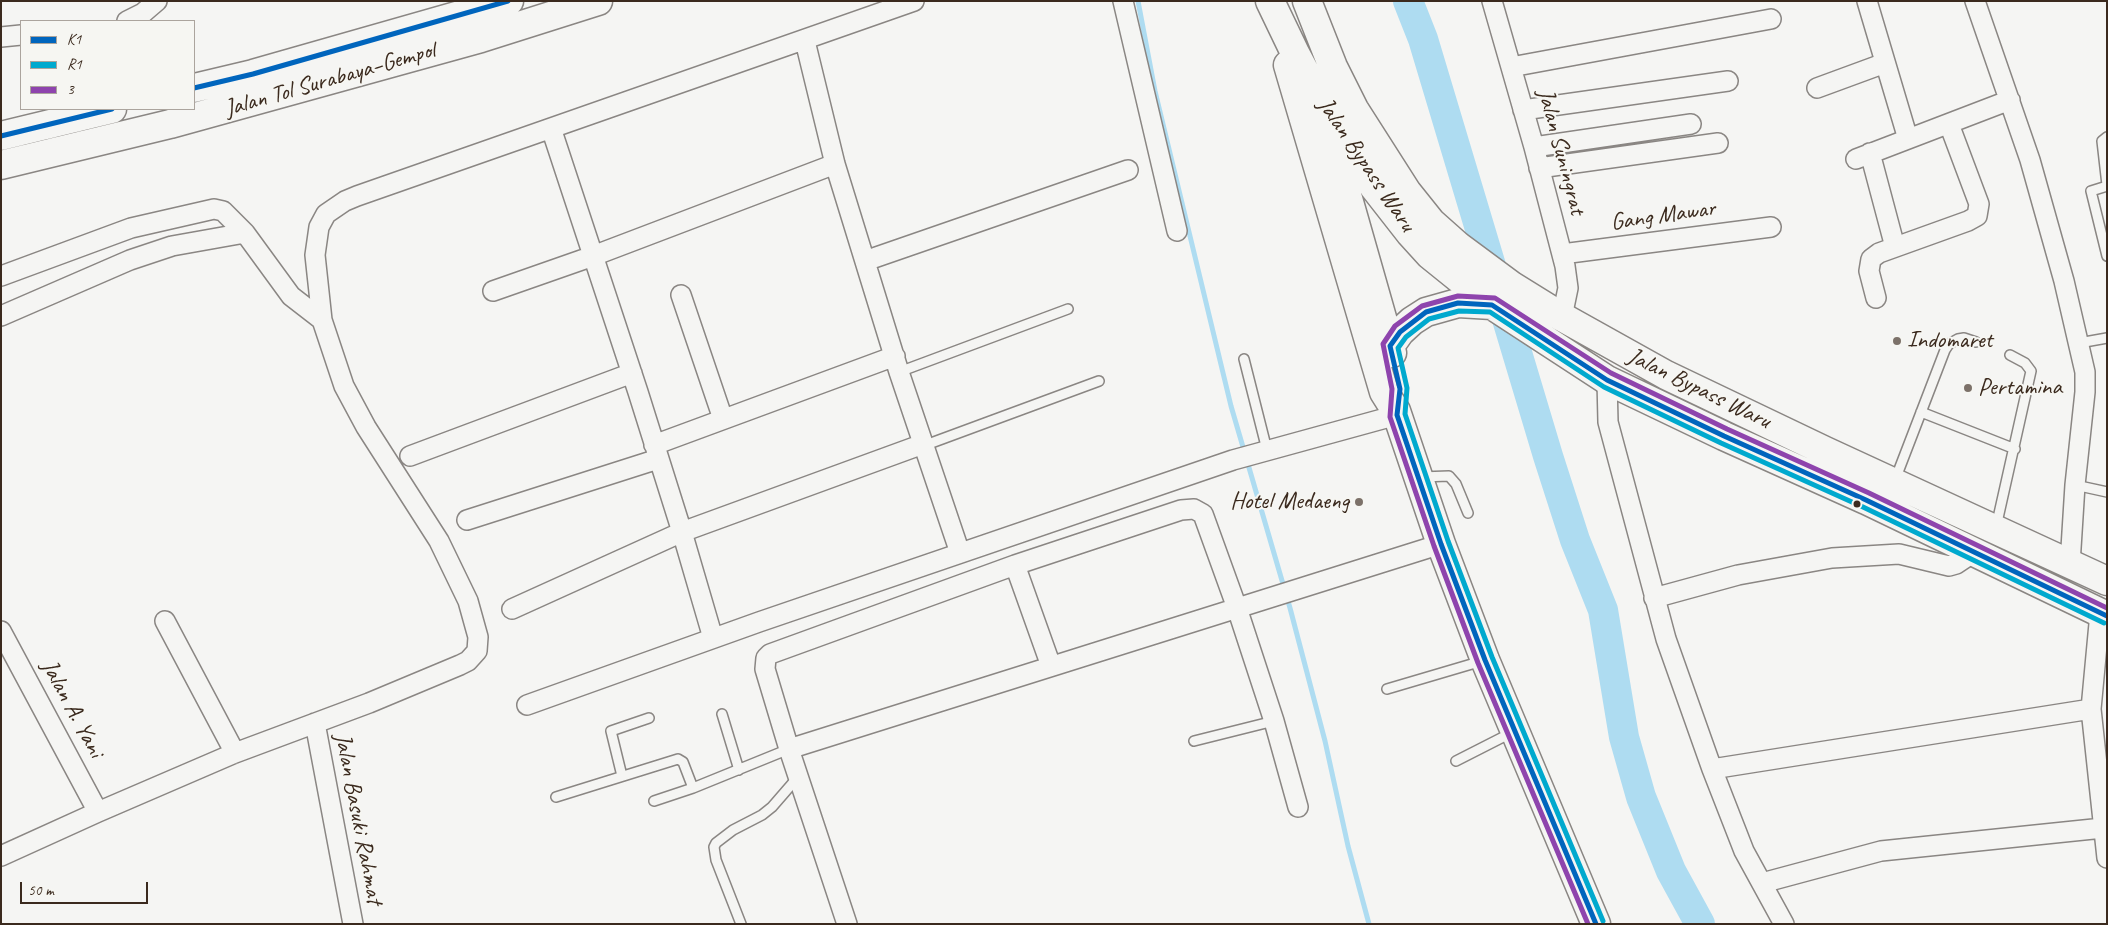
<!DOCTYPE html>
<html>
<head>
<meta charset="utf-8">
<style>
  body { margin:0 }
  #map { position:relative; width:2108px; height:925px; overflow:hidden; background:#f5f5f3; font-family:Caveat,sans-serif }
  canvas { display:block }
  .frame { position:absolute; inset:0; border:2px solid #3b2a1e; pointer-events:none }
  .legend { position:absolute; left:20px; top:20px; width:175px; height:90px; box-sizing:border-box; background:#f6f6f2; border:1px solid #aba49d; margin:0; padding:6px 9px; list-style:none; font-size:15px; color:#3b2a1e }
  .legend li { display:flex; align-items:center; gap:10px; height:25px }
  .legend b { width:25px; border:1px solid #aba49d }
  .scale { position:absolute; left:20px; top:882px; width:128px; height:22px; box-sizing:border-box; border:2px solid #3b2a1e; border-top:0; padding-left:6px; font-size:15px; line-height:18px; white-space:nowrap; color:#3b2a1e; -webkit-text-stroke:4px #f6f6f2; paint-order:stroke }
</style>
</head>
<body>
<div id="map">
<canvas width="2108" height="925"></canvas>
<div class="frame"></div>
<ul class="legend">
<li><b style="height:6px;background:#0065bd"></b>K1</li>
<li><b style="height:6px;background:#00a9ce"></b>R1</li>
<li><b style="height:6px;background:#8e44ad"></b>3</li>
</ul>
<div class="scale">50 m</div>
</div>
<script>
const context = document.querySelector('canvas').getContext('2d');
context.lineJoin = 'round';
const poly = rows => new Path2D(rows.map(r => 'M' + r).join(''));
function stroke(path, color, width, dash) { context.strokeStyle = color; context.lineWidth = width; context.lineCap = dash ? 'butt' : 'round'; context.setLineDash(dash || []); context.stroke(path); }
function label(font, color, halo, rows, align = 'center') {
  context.font = font + ' Caveat,sans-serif'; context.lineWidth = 4; context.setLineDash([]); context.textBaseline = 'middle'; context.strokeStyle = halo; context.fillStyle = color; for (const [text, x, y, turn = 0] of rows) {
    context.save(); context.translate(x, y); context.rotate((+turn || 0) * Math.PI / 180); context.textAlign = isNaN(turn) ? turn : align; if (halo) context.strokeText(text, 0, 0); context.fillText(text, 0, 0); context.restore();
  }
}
stroke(poly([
  [1138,1,1155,91,1231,406,1290,608,1325,741,1348,846,1369,924]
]), '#aedcf1', 5);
stroke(poly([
  [1408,1,1423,39,1548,456,1575,540,1603,610,1624,737,1641,797,1671,871,1700,924]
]), '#aedcf1', 30);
const lane = poly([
  [2107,137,2102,141,2107,185],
  [2107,186,2091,191,2107,256],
  [2079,343,2107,338],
  [1244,359,1267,450],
  [899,372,1068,309],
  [1921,412,2015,449],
  [923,446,1099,381],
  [1421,477,1449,476,1456,484,1468,513],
  [1895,480,1945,350,1949,344,1958,339,1964,338,1976,342],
  [2075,485,2107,492],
  [1996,527,2031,371,2025,363,2010,355],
  [1387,689,1482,661],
  [722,714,739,770],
  [1194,741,1274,721],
  [1456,761,1513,732],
  [622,776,611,731,649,718],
  [556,797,678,759,683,762,693,788],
  [654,801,693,788,789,749],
  [741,924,716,860,714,847,716,843,733,830,762,815,772,807,798,777]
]);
const street = poly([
  [1123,1,1177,231],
  [1492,1,1534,147,1565,266,1568,288,1562,317],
  [1867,1,1908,139],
  [1975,1,2030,160,2064,281,2085,372,2085,392,2075,485,2070,564],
  [127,21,143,13,157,1],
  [1,37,21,35],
  [805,41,835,164,899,372,960,553],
  [1511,67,1771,19],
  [1817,88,1885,63],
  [1523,110,1728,81],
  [551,128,638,392,682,532,713,638],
  [1534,147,1691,124],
  [1870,153,1895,247],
  [1856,159,2010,100],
  [1539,168,1718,143],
  [1562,254,1771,227],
  [865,261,1128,170],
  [1,276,131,228,214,209,223,211,245,233,291,296,322,320],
  [493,291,593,256,835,164],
  [681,295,723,419],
  [1876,298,1869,271,1871,259,1879,253,1968,221,1977,216,1979,204,1949,124],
  [1,316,130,260,172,246,245,233],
  [1607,380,1608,422,1666,639,1712,769,1744,851,1784,924],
  [654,445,895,356],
  [410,456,632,373],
  [467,520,658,459],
  [1015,565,1051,666],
  [1654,598,1738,575,1832,558,1899,554,1949,566,1956,564,1974,552],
  [512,609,682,532,923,444],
  [2100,613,2091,709,2107,858],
  [165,621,235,753],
  [1,631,98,812],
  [527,705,759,622,1233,460,1397,415],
  [315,723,353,924],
  [789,749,1441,544],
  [1712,769,2091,709],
  [1,856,98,812,235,753,369,703,460,665,468,661,477,651,478,637,468,601,439,541,366,427,344,386,322,320,315,255,319,227,326,214,345,201,357,196,914,1],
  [1762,883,1881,851,2103,828],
  [847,924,789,749,765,669,766,658,770,654,1015,565,1181,510,1194,509,1203,514,1237,608,1274,721,1298,807]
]);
const highway = poly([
  [1270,1,1295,53,1320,100,1374,187,1410,233,1430,255,1492,305,1607,380,1724,436,1866,500,2107,616],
  [1307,1,1333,67,1354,109,1407,192,1431,222,1458,246,1512,286,1562,317,1666,375,1825,451,2107,581],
  [1288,65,1384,392,1396,411,1441,544,1485,660,1596,924],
  [194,88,253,74,509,1],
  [1330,135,1392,353],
  [1,136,112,109],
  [1,165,170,124,481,38,598,1],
  [1390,346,1400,332,1412,321,1426,312,1458,303,1492,305]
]);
stroke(lane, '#8a8683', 12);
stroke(street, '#8a8683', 22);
stroke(highway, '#8a8683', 31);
stroke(lane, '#f5f5f3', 9);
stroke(street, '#f5f5f3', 19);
stroke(highway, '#f5f5f3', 28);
stroke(poly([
  [194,88,253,74,508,1],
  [1,136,112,109],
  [1596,924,1485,660,1441,544,1397,415,1400,389,1390,346,1400,332,1426,312,1458,303,1492,305,1607,380,1724,436,1866,500,2107,616]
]), '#0065bd', 5);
stroke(poly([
  [1603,921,1492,657,1448,541,1405,414,1407,388,1398,348,1406,337,1429,319,1459,311,1490,312,1604,387,1721,443,1863,507,2104,623]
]), '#00a9ce', 5);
stroke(poly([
  [1588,924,1478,663,1434,546,1390,417,1392,389,1383,344,1395,326,1422,306,1458,296,1495,298,1611,373,1727,429,1869,493,2107,608]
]), '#8e44ad', 5);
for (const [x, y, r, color] of [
  [1897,341,5,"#7c7169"],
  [1968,388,5,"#7c7169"],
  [1359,502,5,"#7c7169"],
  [1857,504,4.5,"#3b2a1e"]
]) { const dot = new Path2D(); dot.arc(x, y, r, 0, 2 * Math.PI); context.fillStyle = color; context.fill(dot); stroke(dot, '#f6f6f2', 2); }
label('24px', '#3b2a1e', '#f6f6f2', [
  ["Jalan Tol Surabaya–Gempol",330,80,-16],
  ["Jalan Suningrat",1561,152,75],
  ["Jalan Bypass Waru",1366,165,56],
  ["Gang Mawar",1663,216,-8],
  ["Jalan Bypass Waru",1699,389,26],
  ["Jalan A. Yani",72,709,62],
  ["Jalan Basuki Rahmat",358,819,79]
]);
label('24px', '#3b2a1e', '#f6f6f2', [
  ["Indomaret",1907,341],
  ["Pertamina",1978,388],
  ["Hotel Medaeng",1349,502,"right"]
], 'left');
</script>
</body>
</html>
